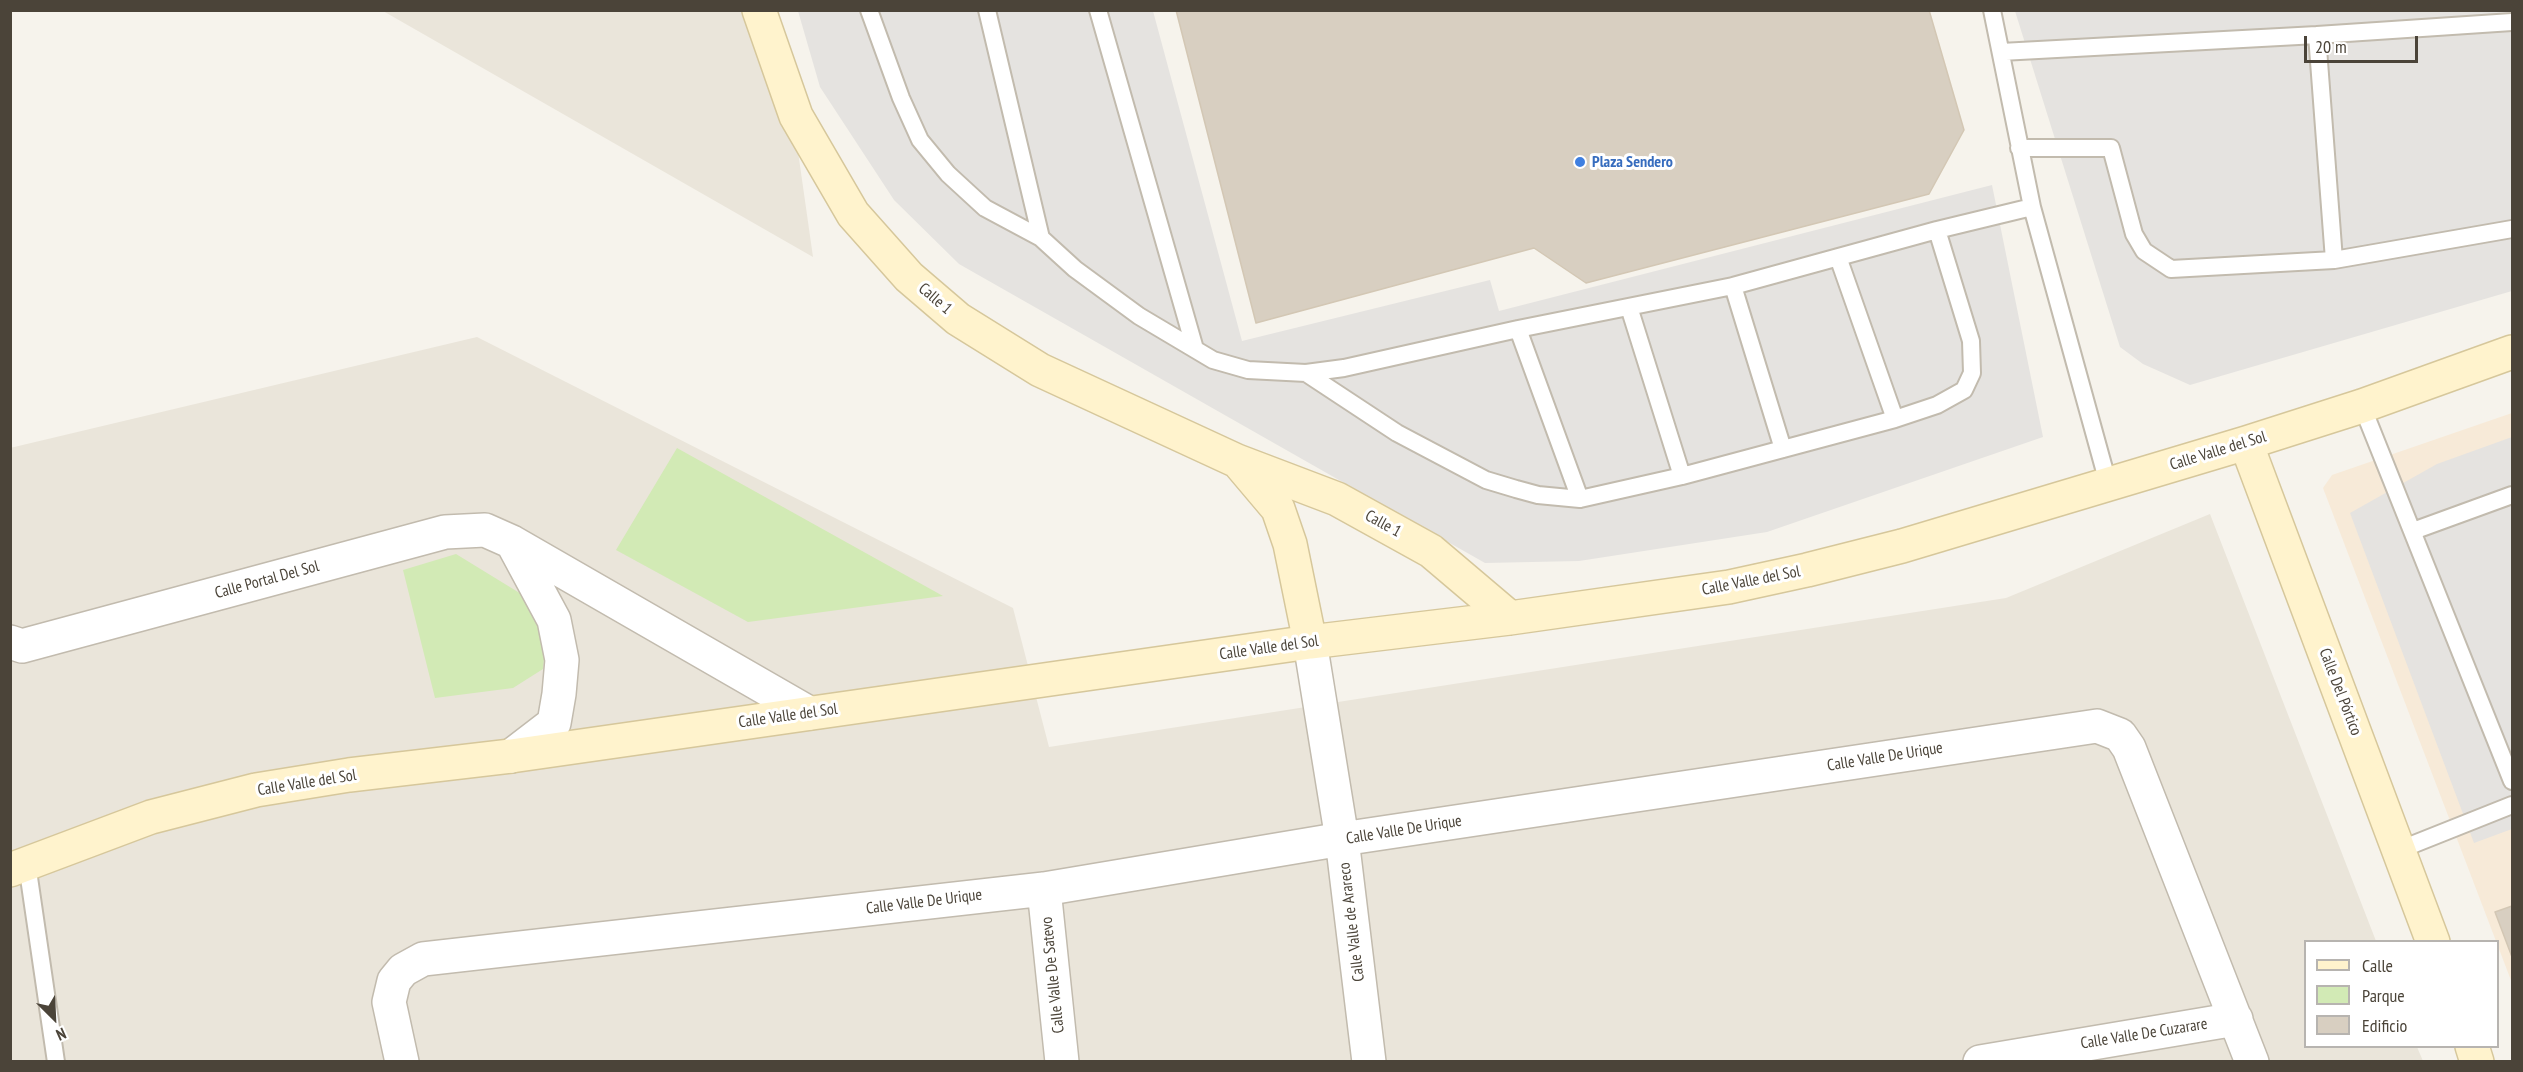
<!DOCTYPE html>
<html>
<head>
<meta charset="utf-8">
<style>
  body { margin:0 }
  #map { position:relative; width:2523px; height:1072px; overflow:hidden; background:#f6f3ec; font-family:"PT Sans Narrow",sans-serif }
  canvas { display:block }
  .frame { position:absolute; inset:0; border:12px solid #4b4439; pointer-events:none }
  .legend { position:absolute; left:2304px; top:940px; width:195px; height:108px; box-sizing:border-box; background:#fff; border:2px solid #b7b4b0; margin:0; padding:8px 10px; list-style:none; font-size:18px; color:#4b4439 }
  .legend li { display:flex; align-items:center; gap:12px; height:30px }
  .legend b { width:30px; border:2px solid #b7b4b0 }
  .north { position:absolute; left:24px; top:988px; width:60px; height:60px; -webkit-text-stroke:4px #fff; paint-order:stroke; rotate:156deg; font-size:16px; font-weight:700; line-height:24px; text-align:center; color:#4b4439 }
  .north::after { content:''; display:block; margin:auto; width:21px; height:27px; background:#4b4439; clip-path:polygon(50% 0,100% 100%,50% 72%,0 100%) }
  .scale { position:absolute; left:2304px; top:36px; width:114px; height:27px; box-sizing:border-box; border:3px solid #4b4439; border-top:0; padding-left:8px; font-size:18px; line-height:21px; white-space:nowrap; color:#4b4439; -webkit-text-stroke:4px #fff; paint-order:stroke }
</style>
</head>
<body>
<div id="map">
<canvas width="2523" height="1072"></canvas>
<div class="frame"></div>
<ul class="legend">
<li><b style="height:8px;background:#fff3cd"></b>Calle</li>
<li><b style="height:16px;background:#d2eab5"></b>Parque</li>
<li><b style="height:16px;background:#d8cfc1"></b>Edificio</li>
</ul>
<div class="north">N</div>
<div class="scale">20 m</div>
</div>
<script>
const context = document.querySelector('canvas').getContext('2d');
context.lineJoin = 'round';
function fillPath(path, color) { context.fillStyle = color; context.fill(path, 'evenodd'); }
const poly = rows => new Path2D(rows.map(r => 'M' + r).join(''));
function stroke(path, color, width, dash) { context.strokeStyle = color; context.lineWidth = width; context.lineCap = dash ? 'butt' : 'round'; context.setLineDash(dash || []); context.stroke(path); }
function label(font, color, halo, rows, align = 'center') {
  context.font = font + ' "PT Sans Narrow",sans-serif'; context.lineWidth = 6; context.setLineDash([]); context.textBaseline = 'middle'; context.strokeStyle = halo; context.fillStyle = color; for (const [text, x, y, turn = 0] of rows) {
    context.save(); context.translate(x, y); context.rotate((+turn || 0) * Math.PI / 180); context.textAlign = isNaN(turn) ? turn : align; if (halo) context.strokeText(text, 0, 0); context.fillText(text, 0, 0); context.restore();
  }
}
fillPath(poly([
  [383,11,778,11,813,257],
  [477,337,1013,608,1049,747,2006,598,2210,514,2376,941,2306,942,2306,1046,2417,1047,2423,1061,11,1061,10,448]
]), '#eae5da');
fillPath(poly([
  [2512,413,2512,983,2323,488,2332,475]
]), '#f7ead8');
fillPath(poly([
  [677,448,943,596,748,622,616,550],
  [456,554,549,611,543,669,513,688,435,698,403,570]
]), '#d2eab5');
fillPath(poly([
  [798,11,1153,11,1242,341,1490,280,1499,311,1992,185,2043,437,1767,532,1579,561,1485,563,959,264,894,200,820,87],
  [2015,11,2512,11,2512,291,2190,385,2143,364,2120,347],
  [2512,437,2512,829,2474,843,2350,513,2437,464]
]), '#e5e3e0');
const building = poly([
  [1176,10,1929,10,1964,130,1929,194,1586,283,1534,248,1256,323,1176,10],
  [2512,906,2512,957,2495,912,2512,906]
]);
fillPath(building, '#d8cfc1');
stroke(building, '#d3c7b4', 1.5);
const lane = poly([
  [869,10,901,98,920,140,948,174,985,208,1041,238],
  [987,10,1041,238,1075,269,1139,316,1213,360,1248,370,1306,373,1344,368,1518,329,1733,286,1937,230,2032,207],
  [1098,10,1195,349],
  [1992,10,2032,207,2108,483],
  [2001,52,2317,35],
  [2019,148,2111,148,2134,234,2144,251,2171,269,2334,260,2512,229],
  [1838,257,1895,419],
  [2334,260,2317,35,2512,22],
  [1733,286,1783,449],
  [1629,307,1682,476],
  [1518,329,1580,499],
  [1306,373,1397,433,1486,480,1516,489,1538,495,1580,499,1682,476,1895,419,1937,405,1964,390,1972,373,1971,341,1937,230],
  [2362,406,2512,781],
  [2413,531,2512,495],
  [2399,850,2512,805],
  [27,864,56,1062]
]);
const street = poly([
  [10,642,22,646,445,532,485,530,512,542,809,713],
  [1310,642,1342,839,1369,1062],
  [511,756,554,723,559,694,562,660,554,620,512,542],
  [1044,889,1062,1062],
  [402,1062,389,1002,394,981,403,970,423,959,1044,889,1342,839,2097,726,2120,735,2129,748,2252,1062],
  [1980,1062,2236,1019]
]);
const secondary = poly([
  [759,10,796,116,853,214,909,277,958,319,1040,370,1237,461,1337,499,1431,551,1510,618],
  [2246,443,2433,942],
  [1240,464,1278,509,1290,544,1310,642],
  [10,870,151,817,256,790,349,775,511,756,1310,642,1510,618,1729,587,1807,570,1902,546,2246,443,2362,406,2512,352],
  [2472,1046,2477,1062]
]);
stroke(lane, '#c2bbae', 20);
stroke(street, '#c2bbae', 36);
stroke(secondary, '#d6c79b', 36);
stroke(lane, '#fff', 16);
stroke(street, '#fff', 33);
stroke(secondary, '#fff3cd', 33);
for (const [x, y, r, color] of [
  [1580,162,6,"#3f7fe0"]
]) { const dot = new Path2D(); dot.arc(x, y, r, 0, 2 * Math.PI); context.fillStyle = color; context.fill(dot); stroke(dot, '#fff', 2); }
label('bold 16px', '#366cbe', '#fff', [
  ["Plaza Sendero",1592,162]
], 'left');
label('16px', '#4b4439', '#fff', [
  ["Calle 1",935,299,41],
  ["Calle Valle del Sol",2218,451,-17],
  ["Calle 1",1383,524,29],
  ["Calle Portal Del Sol",267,580,-15],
  ["Calle Valle del Sol",1751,581,-11],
  ["Calle Valle del Sol",1269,648,-8],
  ["Calle Del Pórtico",2340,692,69],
  ["Calle Valle del Sol",788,716,-8],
  ["Calle Valle De Urique",1885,757,-9],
  ["Calle Valle del Sol",307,783,-9],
  ["Calle Valle De Urique",1404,830,-9],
  ["Calle Valle De Urique",924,902,-7],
  ["Calle Valle de Arareco",1352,922,-97],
  ["Calle Valle De Satevo",1053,975,-96],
  ["Calle Valle De Cuzarare",2144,1034,-9]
]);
</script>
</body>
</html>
